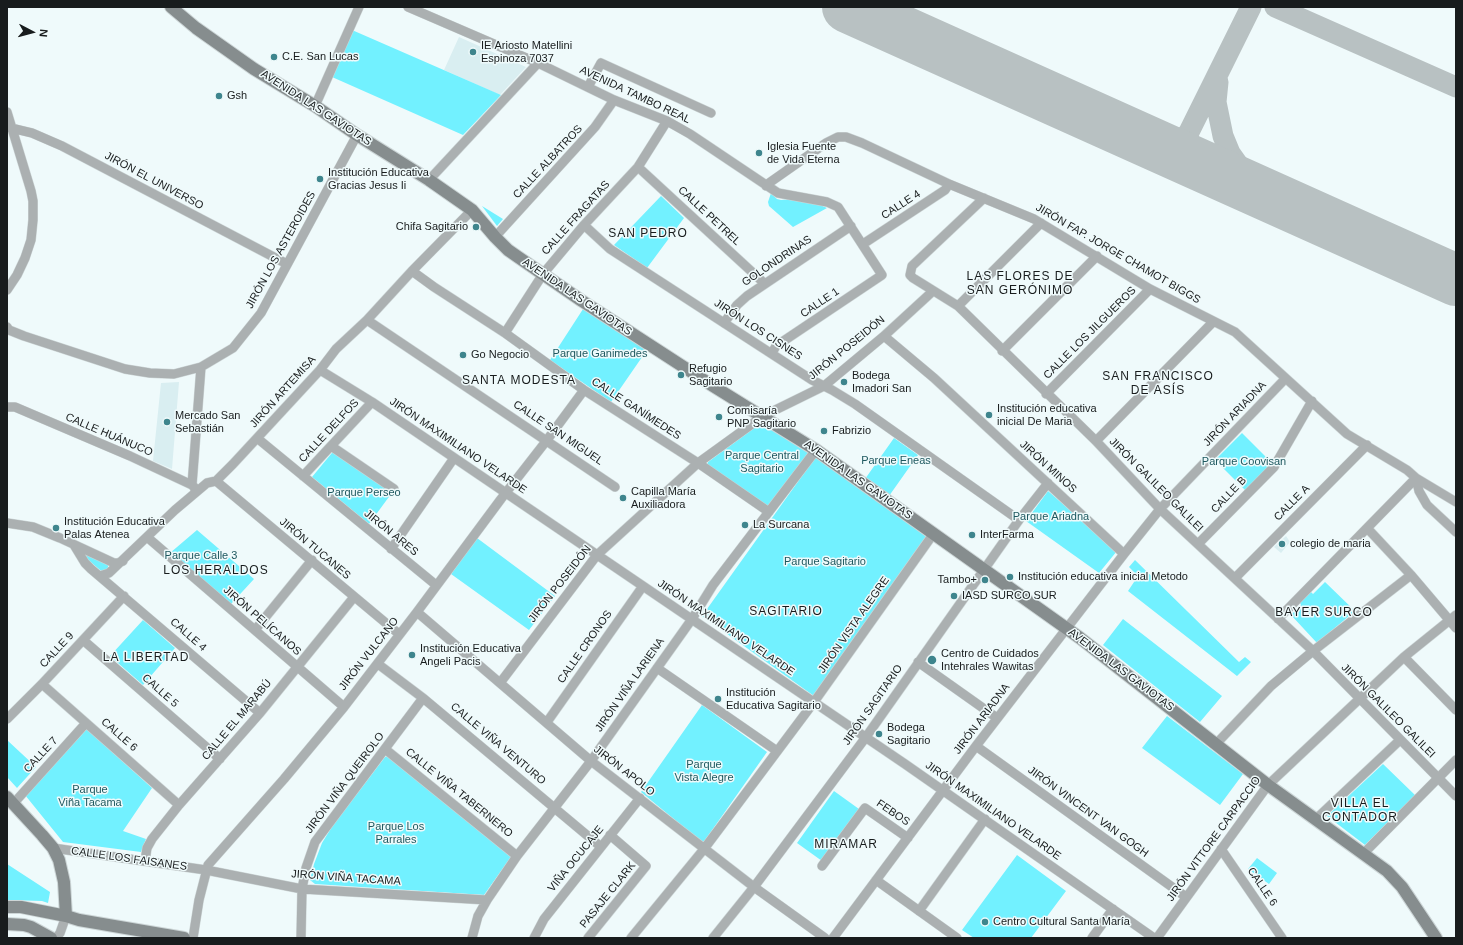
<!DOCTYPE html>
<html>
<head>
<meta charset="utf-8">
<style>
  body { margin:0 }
  #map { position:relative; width:1463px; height:945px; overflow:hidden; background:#effafb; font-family:Arial,sans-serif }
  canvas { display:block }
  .frame { position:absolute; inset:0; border:8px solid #181c1d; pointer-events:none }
  .north { position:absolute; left:12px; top:12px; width:40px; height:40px; -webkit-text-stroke:3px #effafb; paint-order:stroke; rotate:96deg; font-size:11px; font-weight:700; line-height:16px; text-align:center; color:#181c1d }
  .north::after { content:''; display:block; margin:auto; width:14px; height:18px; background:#181c1d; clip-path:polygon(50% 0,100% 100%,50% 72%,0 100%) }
</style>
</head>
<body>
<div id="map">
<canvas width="1463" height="945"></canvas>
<div class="frame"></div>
<div class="north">N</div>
</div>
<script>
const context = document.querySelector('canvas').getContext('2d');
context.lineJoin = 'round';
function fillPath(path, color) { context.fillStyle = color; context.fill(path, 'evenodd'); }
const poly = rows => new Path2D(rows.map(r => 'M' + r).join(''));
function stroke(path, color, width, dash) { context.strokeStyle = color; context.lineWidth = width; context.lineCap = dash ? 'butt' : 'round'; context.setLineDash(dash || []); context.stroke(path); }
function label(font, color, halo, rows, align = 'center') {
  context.font = font + ' Arial,sans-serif'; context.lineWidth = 3; context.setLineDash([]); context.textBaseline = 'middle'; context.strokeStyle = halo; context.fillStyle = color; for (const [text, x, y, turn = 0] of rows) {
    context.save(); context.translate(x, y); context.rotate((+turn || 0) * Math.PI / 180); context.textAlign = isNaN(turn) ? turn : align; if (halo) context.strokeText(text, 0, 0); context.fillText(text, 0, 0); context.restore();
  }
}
fillPath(poly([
  [459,37,526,67,500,95,444,70],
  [179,382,172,469,153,461,161,383],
  [1286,536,1290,542,1281,553,1274,547]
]), '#d9eef1');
fillPath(poly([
  [352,30,501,95,463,135,332,77],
  [771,193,777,199,781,200,792,199,814,202,827,208,793,227,769,206,768,202],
  [661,196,684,218,647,268,614,245],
  [482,206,503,219,497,226],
  [585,306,649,347,611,402,550,360],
  [761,423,810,452,768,506,707,465,708,462],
  [1242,433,1272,463,1245,490,1215,460],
  [894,438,918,455,889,496,865,479],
  [336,448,394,490,369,524,312,477],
  [817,455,929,536,814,696,702,616],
  [1048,491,1117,551,1099,573,1026,521],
  [197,530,254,579,231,604,170,553],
  [477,538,555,596,529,630,451,574],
  [87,555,106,564,108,565,108,569,102,572,100,570,87,559,85,556],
  [1135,560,1239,662,1245,657,1251,662,1237,676,1128,591,1138,576,1129,567],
  [1325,582,1355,611,1317,643,1291,615,1301,605,1300,603,1311,592,1313,594],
  [1123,619,1222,696,1200,722,1103,645],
  [143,620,175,648,143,685,110,656],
  [702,705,767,752,703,843,641,792],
  [1167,716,1243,774,1220,805,1142,748],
  [87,729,152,788,123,831,146,839,141,852,63,842,25,795],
  [7,740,36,767,17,788,7,777],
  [389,755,511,857,484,895,315,884,310,880,314,864,322,843,333,825,385,757],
  [1383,764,1415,795,1365,845,1327,816],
  [834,791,859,809,822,861,797,843],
  [1017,855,1066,891,1031,938,974,938,962,930],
  [1257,858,1277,873,1269,884,1248,869],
  [7,864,50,892,48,903,42,901,7,900]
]), '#72f1ff');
stroke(poly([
  [1275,7,1456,87],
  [1218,82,1216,102,1223,136,1230,153,1240,167,1255,182,1275,199,1284,203],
  [1189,132,1186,145,1191,156,1198,164],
  [1158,146,1175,144,1183,139,1189,132,1251,7]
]), '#b8c1c2', 21);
stroke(poly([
  [848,7,1456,280]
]), '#b8c1c2', 52);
const street = poly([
  [408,7,538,63,614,100,667,121,690,134,778,193,827,202,838,207,882,275,776,346,772,353],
  [588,87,601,63,711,113],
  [315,106,359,7],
  [7,112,31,191,33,201,33,220,31,240,25,258,17,275,7,290],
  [7,127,32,133,62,146,287,264],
  [638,167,764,283],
  [429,180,538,63],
  [766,186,769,183,826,143,838,137,846,137,862,143,949,184,1034,219,1150,289,1235,332,1347,434,1407,470,1416,478,1456,502],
  [984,198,912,266,910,275,913,278,958,306,1096,441,1160,509,1313,651,1456,796],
  [584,225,610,249,812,380,832,390,855,404,1019,520],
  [495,237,595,127,614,100],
  [863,244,945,190,949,184],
  [412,271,434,287,505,333,584,390,698,463,769,512],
  [958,306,1041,223],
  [367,320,615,487],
  [724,323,737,305,747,296,851,226],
  [7,327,9,330,24,336,125,369,150,373,174,374,201,367,233,348,261,313,357,135],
  [505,333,543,274,584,225,638,167,667,121],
  [884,336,934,378,1124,554],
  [1002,351,1097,256],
  [320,370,372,402,905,764,1154,938],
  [1046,394,1150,289],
  [7,407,15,407,130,456,192,485,195,488,195,493],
  [257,438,436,585],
  [1096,441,1213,322],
  [331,446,394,489],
  [303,476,372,402],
  [1416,478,1419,491,1427,505,1456,532],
  [216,481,399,634],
  [192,485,201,367],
  [7,523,33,527,60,538,114,563,118,563,123,561],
  [1368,529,1411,575,1456,628],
  [147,537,344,707],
  [1198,544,1274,467,1312,401],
  [74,545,85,563,91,569,260,713],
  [391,549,454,458],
  [100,576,109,573,175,510,207,483,216,481,233,464,320,370,336,349,367,320,412,271,472,210],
  [1235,578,1367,445],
  [417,612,591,761,754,887,825,938],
  [1278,619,1416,478],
  [255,630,312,560],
  [83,640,220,759],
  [1404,657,1456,710],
  [918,662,997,718],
  [378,664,423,698,601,847],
  [657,668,777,751],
  [500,683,597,555,698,463,763,416,824,386,884,336,933,291],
  [42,684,179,805],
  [7,719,42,684,124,596],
  [547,722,643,586],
  [1216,744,1271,686,1313,651,1411,575],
  [976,746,1186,897],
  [385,749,517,856],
  [13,804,86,723],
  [1316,819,1400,740],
  [53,848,206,870,302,889,487,900],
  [1221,849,1282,938],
  [1363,854,1456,760],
  [145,861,147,848,152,839,179,805,260,713,354,597],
  [822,866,865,808,908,838],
  [876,880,957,938],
  [919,911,985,819],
  [56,938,60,933,66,916],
  [193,938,199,900,208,865,284,779,344,707,417,612,501,499,547,440,584,390],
  [301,938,302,889,306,868,315,842,423,698],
  [472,938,478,916,487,900,517,856,591,761,692,619,713,585,816,450],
  [534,938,544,919,640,798],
  [588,938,646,866,610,835],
  [631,938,704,849,737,805,814,702,934,533],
  [713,938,754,887,866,737,1019,520,1048,483],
  [833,938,976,746,1124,554,1160,509,1285,379],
  [1092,938,1113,909],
  [1157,938,1268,785,1404,657,1456,615]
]);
const secondary = poly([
  [171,7,196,28,254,69,315,106,357,135,429,180,472,210,495,237,508,250,518,257,582,301,713,386,816,450,1080,638,1268,785,1387,871,1402,887,1436,938],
  [7,797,42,835,53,848,59,860,64,882,66,916],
  [7,907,21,907,66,916,79,920,184,938],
  [7,924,24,925,31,927,51,938]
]);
stroke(street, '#cdd6d7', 10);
stroke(secondary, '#cdd6d7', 14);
stroke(street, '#abb0b1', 9);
stroke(secondary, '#868d8e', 12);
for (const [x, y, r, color] of [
  [473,52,4,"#3e858d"],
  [274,57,4,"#3e858d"],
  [219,96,4,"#3e858d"],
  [759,153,4,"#3e858d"],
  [320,179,4,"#3e858d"],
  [476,227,4,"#3e858d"],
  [463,355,4,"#3e858d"],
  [681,375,4,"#3e858d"],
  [844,382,4,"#3e858d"],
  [989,415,4,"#3e858d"],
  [719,417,4,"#3e858d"],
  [167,422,4,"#3e858d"],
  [824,431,4,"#3e858d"],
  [623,498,4,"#3e858d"],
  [745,525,4,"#3e858d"],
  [56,528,4,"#3e858d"],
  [972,535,4,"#3e858d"],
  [1282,544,4,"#3e858d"],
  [1010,577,4,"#3e858d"],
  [985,580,4,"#3e858d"],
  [954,596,4,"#3e858d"],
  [412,655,4,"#3e858d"],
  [932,660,5,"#3e858d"],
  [718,699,4,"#3e858d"],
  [879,734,4,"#3e858d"],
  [985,922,4,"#3e858d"]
]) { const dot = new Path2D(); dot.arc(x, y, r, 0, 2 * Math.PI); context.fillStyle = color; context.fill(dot); stroke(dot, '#effafb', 1.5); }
label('11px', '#181c1d', '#effafb', [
  ["IE Ariosto Matellini",481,46],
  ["Espinoza 7037",481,59],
  ["C.E. San Lucas",282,57],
  ["Gsh",227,96],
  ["Iglesia Fuente",767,147],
  ["de Vida Eterna",767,160],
  ["Institución Educativa",328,173],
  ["Gracias Jesus Ii",328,186],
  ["Chifa Sagitario",468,227,"right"],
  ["Go Negocio",471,355],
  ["Refugio",689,369],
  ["Sagitario",689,382],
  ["Bodega",852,376],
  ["Imadori San",852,389],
  ["Institución educativa",997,409],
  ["inicial De Maria",997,422],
  ["Comisaría",727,411],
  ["PNP Sagitario",727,424],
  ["Mercado San",175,416],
  ["Sebastián",175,429],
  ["Fabrizio",832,431],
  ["Capilla María",631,492],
  ["Auxiliadora",631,505],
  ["Institución Educativa",64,522],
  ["Palas Atenea",64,535],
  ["La Surcana",753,525],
  ["InterFarma",980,535],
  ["colegio de maria",1290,544],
  ["Institución educativa inicial Metodo",1018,577],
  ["Tambo+",977,580,"right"],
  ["IASD SURCO SUR",962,596],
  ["Institución Educativa",420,649],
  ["Angeli Pacis",420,662],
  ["Centro de Cuidados",941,654],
  ["Intehrales Wawitas",941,667],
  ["Institución",726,693],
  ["Educativa Sagitario",726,706],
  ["Bodega",887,728],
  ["Sagitario",887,741],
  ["Centro Cultural Santa María",993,922]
], 'left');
label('11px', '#181c1d', '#effafb', [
  ["AVENIDA TAMBO REAL",635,95,25],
  ["AVENIDA LAS GAVIOTAS",316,108,33],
  ["CALLE ALBATROS",548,162,-47],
  ["JIRÓN EL UNIVERSO",154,181,28],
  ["CALLE 4",901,205,-33],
  ["CALLE PETREL",709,216,43],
  ["CALLE FRAGATAS",576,218,-48],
  ["JIRÓN LOS ASTEROIDES",281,250,-61],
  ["JIRÓN FAP. JORGE CHAMOT BIGGS",1118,254,30],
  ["GOLONDRINAS",777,261,-34],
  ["AVENIDA LAS GAVIOTAS",577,297,34],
  ["CALLE 1",820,303,-34],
  ["JIRÓN LOS CISNES",758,330,33],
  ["CALLE LOS JILGUEROS",1090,333,-45],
  ["JIRÓN POSEIDÓN",847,348,-39],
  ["JIRÓN ARTEMISA",283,392,-48],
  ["CALLE GANÍMEDES",636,409,33],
  ["JIRÓN ARIADNA",1235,414,-46],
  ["CALLE DELFOS",329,431,-47],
  ["CALLE SAN MIGUEL",558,433,34],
  ["CALLE HUÁNUCO",109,435,23],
  ["JIRÓN MAXIMILIANO VELARDE",458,446,34],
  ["JIRÓN MINOS",1048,467,42],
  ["AVENIDA LAS GAVIOTAS",858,480,35],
  ["JIRÓN GALILEO GALILEI",1156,485,45],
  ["CALLE B",1229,495,-46],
  ["CALLE A",1292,503,-45],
  ["JIRÓN ARES",391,533,39],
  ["JIRÓN TUCANES",315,549,40],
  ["JIRÓN POSEIDÓN",560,584,-52],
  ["JIRÓN PELÍCANOS",262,621,41],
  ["JIRÓN VISTA ALEGRE",854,625,-55],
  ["JIRÓN MAXIMILIANO VELARDE",726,628,34],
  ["CALLE 4",188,635,41],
  ["CALLE CRONOS",585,647,-55],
  ["CALLE 9",57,650,-47],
  ["JIRÓN VULCANO",369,654,-52],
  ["AVENIDA LAS GAVIOTAS",1121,670,37],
  ["JIRÓN VIÑA LARIENA",630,685,-55],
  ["CALLE 5",160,691,41],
  ["JIRÓN SAGITARIO",873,705,-55],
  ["JIRÓN GALILEO GALILEI",1388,711,45],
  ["JIRÓN ARIADNA",982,719,-53],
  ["CALLE EL MARABÚ",237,720,-50],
  ["CALLE 6",119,735,41],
  ["CALLE VIÑA VENTURO",498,744,40],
  ["CALLE 7",41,755,-47],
  ["JIRÓN APOLO",624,771,38],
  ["JIRÓN VIÑA QUEIROLO",345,783,-53],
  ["CALLE VIÑA TABERNERO",459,793,39],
  ["JIRÓN MAXIMILIANO VELARDE",993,811,35],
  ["JIRÓN VINCENT VAN GOGH",1088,812,36],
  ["FEBOS",893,813,34],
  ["JIRÓN VITTORE CARPACCIO",1214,839,-54],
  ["CALLE LOS FAISANES",129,859,8],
  ["VIÑA OCUCAJE",576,859,-51],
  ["JIRÓN VIÑA TACAMA",346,878,4],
  ["CALLE 6",1262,887,56],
  ["PASAJE CLARK",608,895,-51]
]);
label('11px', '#1e585f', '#effafb', [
  ["Parque Ganimedes",600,354],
  ["Parque Central",762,456],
  ["Sagitario",762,469],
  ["Parque Eneas",896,461],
  ["Parque Coovisan",1244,462],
  ["Parque Perseo",364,493],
  ["Parque Ariadna",1051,517],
  ["Parque Calle 3",201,556],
  ["Parque Sagitario",825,562],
  ["Parque",704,765],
  ["Vista Alegre",704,778],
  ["Parque",90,790],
  ["Viña Tacama",90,803],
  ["Parque Los",396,827],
  ["Parrales",396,840]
]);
context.letterSpacing = '1px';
label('12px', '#181c1d', '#effafb', [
  ["SAN PEDRO",648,234],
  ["LAS FLORES DE",1020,277],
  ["SAN GERÓNIMO",1020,291],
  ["SAN FRANCISCO",1158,377],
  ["DE ASÍS",1158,391],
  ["SANTA MODESTA",519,381],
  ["LOS HERALDOS",216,571],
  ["SAGITARIO",786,612],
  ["BAYER SURCO",1324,613],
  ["LA LIBERTAD",146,658],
  ["VILLA EL",1360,804],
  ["CONTADOR",1360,818],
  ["MIRAMAR",846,845]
]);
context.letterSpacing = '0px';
</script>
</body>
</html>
